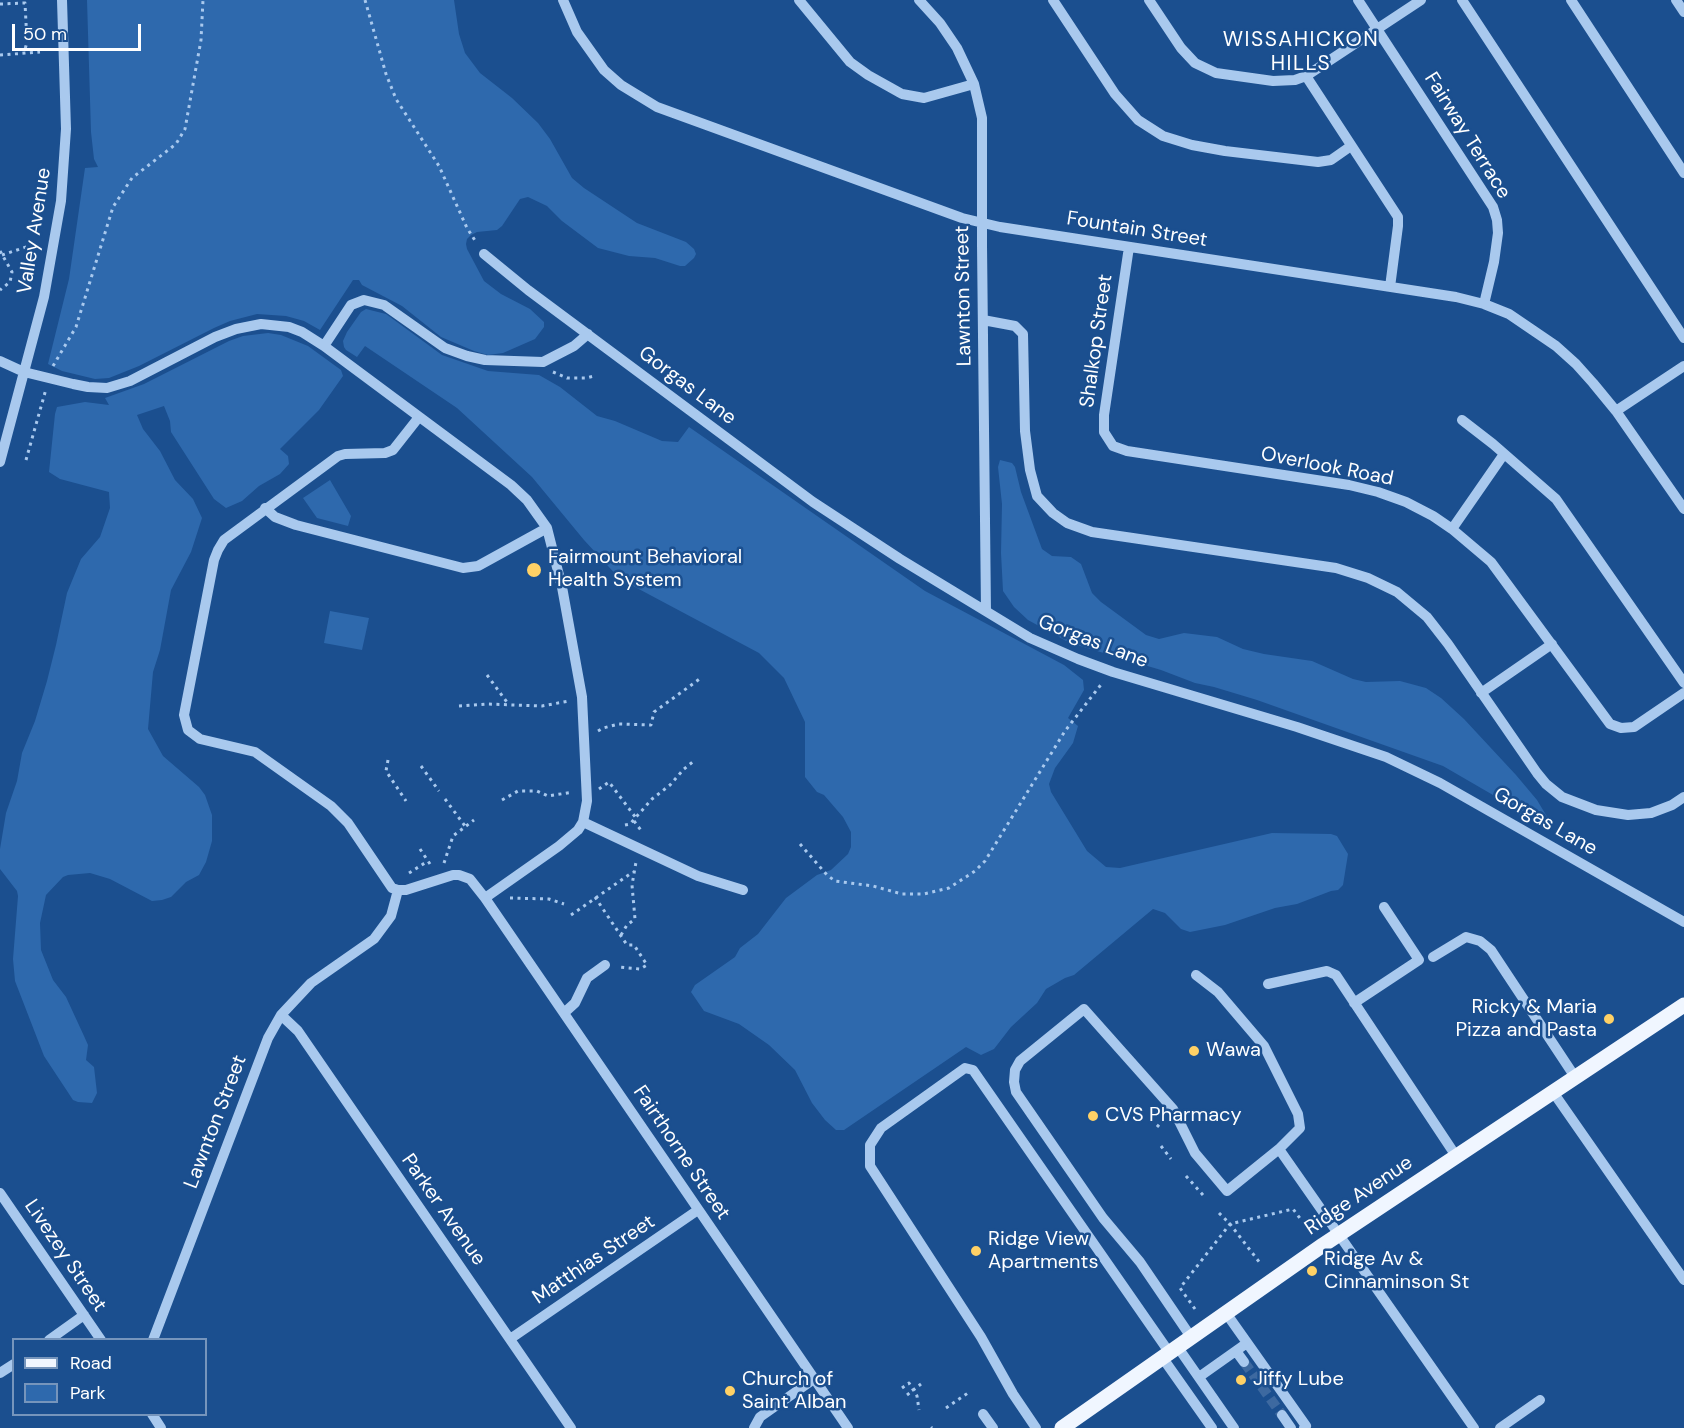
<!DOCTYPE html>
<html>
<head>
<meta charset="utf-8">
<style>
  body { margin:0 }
  #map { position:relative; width:1684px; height:1428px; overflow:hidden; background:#1b4f8f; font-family:"DM Sans",sans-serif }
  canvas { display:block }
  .legend { position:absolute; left:12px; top:1338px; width:195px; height:78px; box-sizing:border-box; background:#1b4f8f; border:2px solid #7695bc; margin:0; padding:8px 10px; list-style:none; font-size:18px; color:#fff }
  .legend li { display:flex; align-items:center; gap:12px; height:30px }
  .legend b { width:30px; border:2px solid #7695bc }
  .scale { position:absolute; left:12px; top:24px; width:129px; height:27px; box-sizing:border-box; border:3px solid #fff; border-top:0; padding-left:8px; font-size:18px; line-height:21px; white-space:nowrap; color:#fff; -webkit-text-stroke:4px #1b4f8f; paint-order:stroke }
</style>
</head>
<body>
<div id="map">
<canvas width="1684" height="1428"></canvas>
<ul class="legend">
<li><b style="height:8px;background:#f0f6ff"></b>Road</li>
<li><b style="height:16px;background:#2e69ad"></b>Park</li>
</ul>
<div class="scale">50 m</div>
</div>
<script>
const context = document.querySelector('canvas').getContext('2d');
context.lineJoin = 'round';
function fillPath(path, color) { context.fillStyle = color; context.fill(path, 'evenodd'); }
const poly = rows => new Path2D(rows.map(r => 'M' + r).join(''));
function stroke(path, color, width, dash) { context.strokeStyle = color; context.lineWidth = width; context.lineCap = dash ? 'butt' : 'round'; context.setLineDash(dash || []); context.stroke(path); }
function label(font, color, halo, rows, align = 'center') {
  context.font = font + ' "DM Sans",sans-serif'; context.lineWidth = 5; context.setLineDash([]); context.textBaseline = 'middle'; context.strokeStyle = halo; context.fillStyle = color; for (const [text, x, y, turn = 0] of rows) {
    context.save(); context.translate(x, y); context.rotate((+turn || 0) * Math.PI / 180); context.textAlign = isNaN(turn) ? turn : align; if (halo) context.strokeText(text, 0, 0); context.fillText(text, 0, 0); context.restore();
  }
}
fillPath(poly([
  [87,0,454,0,459,34,465,53,480,73,512,98,538,123,550,139,572,178,584,188,637,223,686,242,694,249,696,254,694,258,685,266,680,266,655,258,629,256,598,248,562,221,547,206,528,197,520,199,502,226,497,230,477,232,471,235,467,239,466,244,467,249,484,281,501,294,530,309,544,322,544,327,535,339,503,353,488,355,474,351,441,337,402,306,362,285,359,280,353,280,320,330,304,321,286,316,257,314,230,321,214,328,139,366,109,378,95,379,62,371,48,364,69,279,85,168,98,167,94,159,91,132],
  [366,309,386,314,442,355,488,371,539,375,560,387,597,416,615,421,662,441,678,442,689,427,925,591,1064,665,1083,680,1084,690,1068,718,1078,726,1073,743,1055,768,1049,784,1051,792,1087,851,1106,867,1120,868,1272,833,1331,834,1337,836,1348,854,1343,885,1338,890,1331,891,1297,904,1275,908,1225,925,1190,932,1181,929,1165,913,1153,909,1074,975,1065,978,1046,989,1037,1003,1011,1027,994,1049,981,1055,966,1047,844,1130,836,1130,825,1120,812,1103,795,1070,769,1045,739,1024,704,1011,691,992,695,985,735,957,740,948,758,934,786,898,817,875,831,870,848,854,851,847,851,832,843,817,824,795,817,792,805,777,805,722,784,678,759,653,620,579,584,540,532,477,457,408,365,346,357,357,346,350,344,347,343,341,347,332,361,312],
  [268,333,281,335,308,346,341,370,343,376,319,410,280,449,288,456,289,464,280,474,259,486,242,501,226,508,214,499,171,432,170,421,164,406,137,415,143,429,160,451,175,480,193,499,202,518,191,552,171,590,160,650,153,672,148,729,163,756,199,787,205,795,212,815,212,841,206,862,199,875,186,882,171,897,162,900,152,901,110,879,90,873,68,875,63,877,46,895,40,923,41,950,53,980,66,997,84,1036,88,1045,86,1060,94,1067,97,1093,92,1103,78,1102,73,1100,44,1056,15,981,13,959,18,896,17,891,0,869,0,849,6,813,17,781,22,753,35,721,47,681,56,645,67,593,81,559,100,537,110,508,109,492,60,479,49,472,55,414,57,407,85,402,109,405,105,398,144,384,229,341,243,336],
  [1000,460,1012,463,1015,467,1021,492,1042,549,1052,556,1071,557,1081,564,1092,593,1101,602,1146,635,1159,639,1184,633,1217,637,1243,649,1264,654,1312,661,1353,679,1366,682,1400,681,1426,688,1441,698,1464,719,1516,775,1537,800,1549,820,1546,828,1524,819,1493,795,1443,766,1257,700,1214,687,1195,683,1161,670,1070,643,1028,620,1014,607,1003,591,1001,553,1002,504,998,467],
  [330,480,351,516,348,526,317,518,303,498],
  [330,611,369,618,362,650,324,643]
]), '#2e69ad');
stroke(poly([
  [1244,1362,1282,1415]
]), '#3d69a0', 10, [10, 5]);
stroke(poly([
  [365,0,386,74,396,99,439,166,467,228,476,242],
  [0,4,25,3,27,42,24,53],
  [0,55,40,52],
  [0,251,12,272,10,282,0,290],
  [2,255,29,246],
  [53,366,76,327,113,207,132,178,176,144,185,129,201,40,203,0],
  [553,372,567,378,586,378,594,376],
  [26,460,46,389],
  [487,675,509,705],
  [459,706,487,704,542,706,569,701],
  [598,731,603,728,619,724,651,725,654,712,701,678],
  [388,760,386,771,406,801],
  [421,766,439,791],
  [599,789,609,782,636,818],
  [445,799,465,826],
  [502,800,518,791,537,791,548,796,573,792],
  [634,821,643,833],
  [625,825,630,824,652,799,670,785,684,769,695,760],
  [800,844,827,875,835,881,873,886,902,894,924,894,949,888,975,871,985,861,1065,731,1103,682],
  [420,849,432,867],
  [444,863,453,836,474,820],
  [409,873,428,861],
  [595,897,627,945,634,945,647,965,640,969,619,967],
  [510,898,549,899,564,904],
  [571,915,633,872],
  [621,935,627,925,635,919,632,885,636,862],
  [1157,1127,1164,1119],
  [1161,1146,1171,1159],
  [1186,1176,1203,1195],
  [1219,1213,1230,1224,1260,1263],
  [1195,1309,1180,1288,1230,1224,1293,1209,1308,1229],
  [902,1388,909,1383,917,1396,919,1410],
  [907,1395,921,1384],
  [946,1408,968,1393],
  [931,1427,932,1428]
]), '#a9c9ee', 3, [3, 4.5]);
stroke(poly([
  [563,0,577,32,604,70,621,85,657,107,962,218,1000,227,1456,297,1484,304,1509,314,1556,346,1576,364,1593,383,1616,411,1684,509],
  [799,0,850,62,868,75,902,94,924,98,974,84],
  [919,0,940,23,957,48,974,84,982,118,982,245,986,611],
  [1053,0,1115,94,1138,120,1163,136,1192,145,1225,151,1318,162,1331,160,1351,146],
  [1149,0,1181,48,1195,63,1216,73,1273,81,1295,80,1306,76,1421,0],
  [1358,0,1493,207,1497,220,1498,233,1494,262,1484,304],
  [1462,0,1684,338],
  [1571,0,1684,173],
  [1676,0,1684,12],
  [1306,76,1398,217,1398,226,1390,287],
  [1129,247,1104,415,1104,432,1113,446,1127,451,1349,485,1378,492,1406,502,1433,516,1452,529,1491,562,1610,724,1621,728,1634,727,1684,693],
  [484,254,528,290,813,502,900,559,1030,638,1078,659,1113,672,1297,727,1386,757,1440,783,1684,922],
  [983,320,1015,326,1023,334,1025,431,1030,470,1037,496,1053,513,1067,523,1092,532,1336,568,1368,578,1397,592,1427,617,1448,644,1537,773,1546,784,1562,797,1596,810,1628,815,1651,813,1672,805,1684,797],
  [324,346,351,305,364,300,384,305,445,348,467,356,485,360,543,362,574,346,588,334],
  [0,361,24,372,73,384,88,387,107,388,130,381,215,337,236,329,261,324,289,327,302,332,324,346,511,485,527,500,547,528,562,587,582,697,587,801,583,822,578,830,559,846,485,898],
  [1616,411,1684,366],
  [419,417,393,450,385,453,345,454,338,456,224,540,218,550,214,560,184,715,188,730,200,739,255,752,331,806,348,823,392,888,398,890,406,890,453,875,459,875,470,879,485,898,848,1428],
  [1462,420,1493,444,1556,499,1684,683],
  [0,462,44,297,61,201,66,129,62,0],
  [265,508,275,517,296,525,463,568,478,566,547,528],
  [1452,529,1504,454],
  [1481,693,1552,644],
  [583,822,698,876,743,890],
  [1433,957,1466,937,1480,941,1491,950,1575,1077],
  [1196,975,1218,992,1264,1046,1298,1114,1300,1128,1279,1149],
  [1268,984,1327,971,1336,975,1456,1156],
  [1354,1003,1419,960,1384,907],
  [564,1013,575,1003,587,978,605,965],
  [281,1015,298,1031,571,1428],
  [1553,1092,1684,1280],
  [0,1193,101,1340],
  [1226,1313,1306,1426,1304,1428],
  [1191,1337,1140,1262,1103,1218,1016,1092,1014,1082,1015,1070,1020,1061,1084,1009,1173,1109,1195,1153,1227,1191,1279,1149,1474,1428],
  [510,1339,698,1210],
  [49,1340,84,1315],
  [153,1340,268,1038,281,1015,311,983,374,939,391,916,398,890],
  [1177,1346,1234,1428],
  [1236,1351,1244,1362],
  [1162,1357,1212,1428],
  [0,1373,14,1364],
  [1199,1377,1247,1343],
  [152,1414,161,1428],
  [983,1414,993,1428],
  [1282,1415,1291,1428],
  [754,1428,760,1417,814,1379],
  [1036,1428,1013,1394,981,1337,870,1166,870,1145,881,1128,965,1068,973,1070,1169,1352],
  [1500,1428,1540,1400]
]), '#a9c9ee', 10);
stroke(poly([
  [1062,1428,1323,1245,1684,1005]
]), '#f0f6ff', 15);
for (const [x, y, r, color] of [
  [534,570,8,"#ffd166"],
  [1609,1019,6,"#ffd166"],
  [1194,1051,6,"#ffd166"],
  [1093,1116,6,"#ffd166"],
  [976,1251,6,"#ffd166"],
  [1312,1271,6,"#ffd166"],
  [1241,1380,6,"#ffd166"],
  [730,1391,6,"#ffd166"]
]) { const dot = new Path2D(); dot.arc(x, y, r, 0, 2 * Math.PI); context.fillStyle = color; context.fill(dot); stroke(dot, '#1b4f8f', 2); }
label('20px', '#fff', '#1b4f8f', [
  ["Fairway Terrace",1467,136,58],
  ["Fountain Street",1137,230,9],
  ["Valley Avenue",35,231,-81],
  ["Lawnton Street",964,296,-91],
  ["Shalkop Street",1097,341,-82],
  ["Gorgas Lane",687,386,37],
  ["Overlook Road",1327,467,11],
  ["Gorgas Lane",1093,642,21],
  ["Gorgas Lane",1545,822,30],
  ["Lawnton Street",216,1122,-69],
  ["Fairthorne Street",681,1153,56],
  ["Ridge Avenue",1359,1196,-34],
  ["Parker Avenue",443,1210,55],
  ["Livezey Street",65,1256,56],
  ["Matthias Street",594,1260,-34]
]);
label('20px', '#fff', '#1b4f8f', [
  ["Fairmount Behavioral",548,558],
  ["Health System",548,581],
  ["Ricky & Maria",1597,1008,"right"],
  ["Pizza and Pasta",1597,1031,"right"],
  ["Wawa",1206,1051],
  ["CVS Pharmacy",1105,1116],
  ["Ridge View",988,1240],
  ["Apartments",988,1263],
  ["Ridge Av &",1324,1260],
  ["Cinnaminson St",1324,1283],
  ["Church of",742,1380],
  ["Saint Alban",742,1403],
  ["Jiffy Lube",1253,1380]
], 'left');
context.letterSpacing = '1.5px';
label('21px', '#fff', '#1b4f8f', [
  ["WISSAHICKON",1301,40],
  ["HILLS",1301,64]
]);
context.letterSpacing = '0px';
</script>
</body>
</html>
